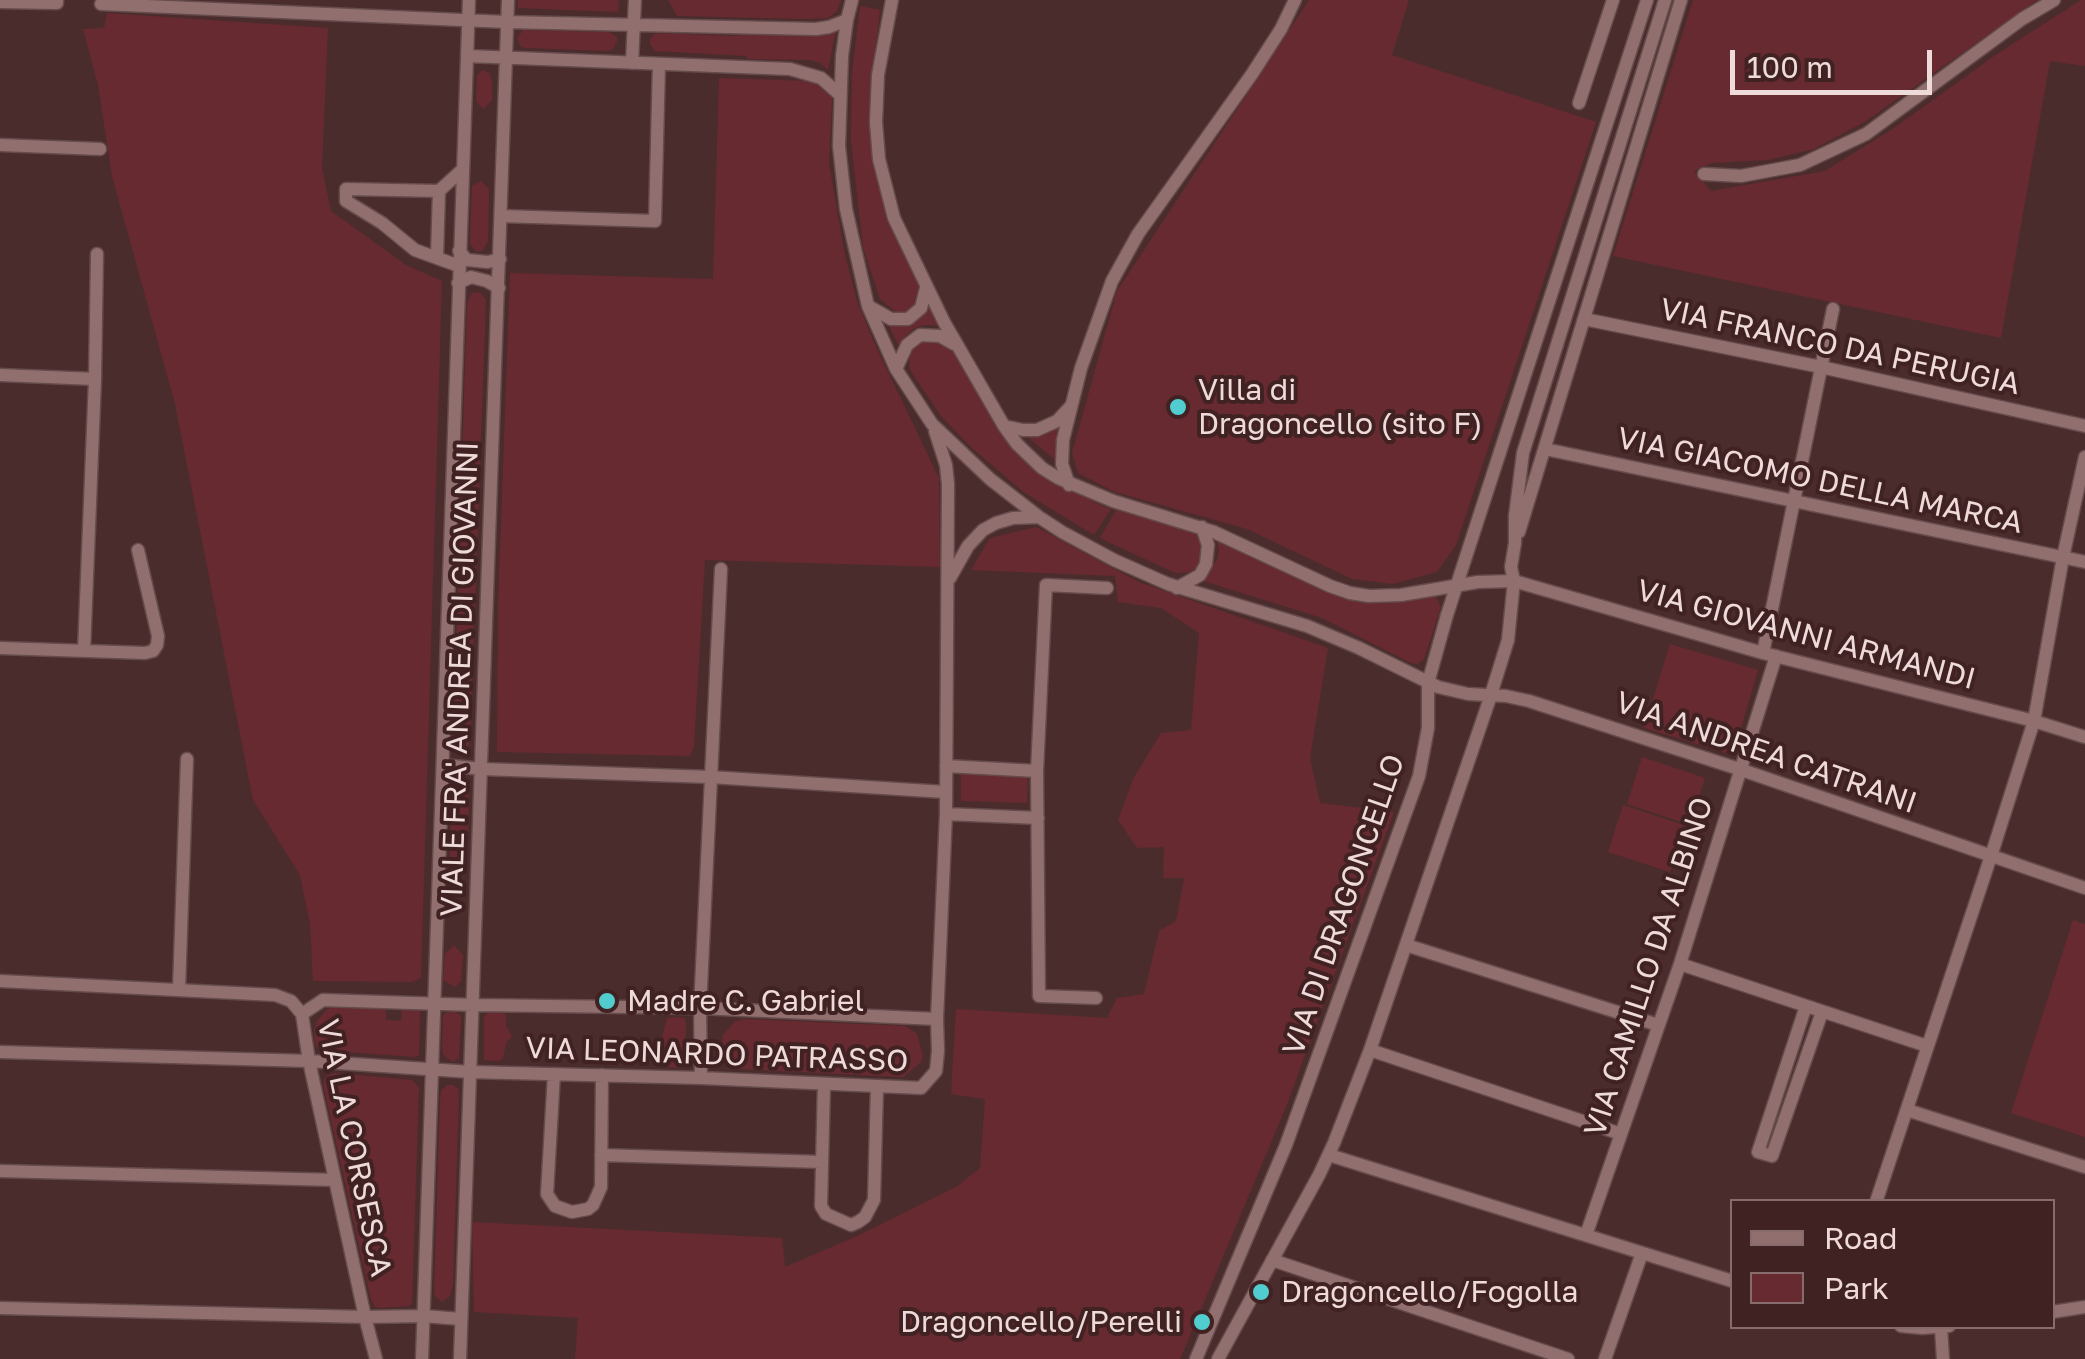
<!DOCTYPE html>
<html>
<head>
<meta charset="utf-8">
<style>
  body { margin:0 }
  #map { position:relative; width:2085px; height:1359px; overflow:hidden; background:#4b2c2d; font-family:"Golos Text",sans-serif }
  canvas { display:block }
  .legend { position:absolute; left:1730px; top:1199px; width:325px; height:130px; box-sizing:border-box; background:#402223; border:2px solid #866c6c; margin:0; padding:12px 18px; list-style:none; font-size:30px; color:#efdada }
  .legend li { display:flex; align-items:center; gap:20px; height:50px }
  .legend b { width:50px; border:2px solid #866c6c }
  .scale { position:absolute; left:1730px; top:50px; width:202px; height:45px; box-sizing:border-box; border:5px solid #efdada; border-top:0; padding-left:12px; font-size:30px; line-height:35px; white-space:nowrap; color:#efdada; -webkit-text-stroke:8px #402223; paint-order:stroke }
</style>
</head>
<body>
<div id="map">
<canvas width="2085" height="1359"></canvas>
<ul class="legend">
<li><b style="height:12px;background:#926f6f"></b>Road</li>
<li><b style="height:28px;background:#672a30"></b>Park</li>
</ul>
<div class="scale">100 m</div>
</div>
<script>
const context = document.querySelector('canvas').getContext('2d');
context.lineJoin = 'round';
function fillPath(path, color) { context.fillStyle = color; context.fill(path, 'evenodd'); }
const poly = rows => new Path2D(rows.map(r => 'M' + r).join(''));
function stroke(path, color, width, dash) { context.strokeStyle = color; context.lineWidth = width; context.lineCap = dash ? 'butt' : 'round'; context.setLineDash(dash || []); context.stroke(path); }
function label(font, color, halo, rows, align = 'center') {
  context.font = font + ' "Golos Text",sans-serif'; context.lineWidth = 8; context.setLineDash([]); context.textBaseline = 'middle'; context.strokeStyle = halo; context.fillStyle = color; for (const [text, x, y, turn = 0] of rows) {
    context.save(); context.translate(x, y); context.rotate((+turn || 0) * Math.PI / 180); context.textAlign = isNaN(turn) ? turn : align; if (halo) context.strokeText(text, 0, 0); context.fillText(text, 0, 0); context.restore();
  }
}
fillPath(poly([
  [518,0,619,0,618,12,518,8],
  [668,0,841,0,837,11,828,18,806,19,677,16],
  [1309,0,1409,0,1392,55,1596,122,1456,545,1437,572,1393,584,1352,579,1247,529,1115,492,1078,473,1072,453,1117,291],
  [1693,0,2037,0,1866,121,1814,149,1768,160,1711,163,1694,171,1711,191,1825,171,1894,128,1997,54,2081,0,2085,0,2085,66,2050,61,2001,338,1613,256],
  [860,6,880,10,870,98,873,148,887,221,919,283,918,300,913,308,906,312,896,312,880,299,863,247,851,141,852,73],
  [107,13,328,28,322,168,331,211,406,265,442,281,421,978,412,982,313,981,310,924,300,875,253,800,175,404,112,176,98,85,83,29,104,28],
  [836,29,828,70,820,63,810,60,747,59,746,56,655,51,649,42,653,35,657,33,737,36,738,33,811,36],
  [523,30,609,32,617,37,617,41,613,49,608,51,526,48,521,47,517,38],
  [482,70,489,73,492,81,492,100,483,109,476,101,477,76],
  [719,78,812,81,832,97,829,163,844,251,857,301,876,347,939,478,940,567,705,560,694,746,690,756,497,752,498,605,510,273,713,279],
  [481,181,489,189,488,241,483,250,477,252,470,244,472,186],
  [480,292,486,300,470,736,469,744,464,749,454,745,453,739,467,303,472,293],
  [929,302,940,325,923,325,913,329,903,338,899,346,887,322,900,326,918,319,927,308],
  [933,338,951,346,1046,476,1100,505,1111,509,1094,535,1022,491,971,447,941,416,910,370,909,355,916,342],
  [1060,424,1058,460,1055,460,1028,437,1028,434],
  [1116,510,1195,530,1202,537,1205,551,1199,565,1190,572,1175,573,1100,538],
  [1036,527,1139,582,1328,648,1310,758,1320,803,1394,812,1286,1107,1180,1359,575,1359,578,1318,474,1312,472,1222,782,1238,785,1267,855,1237,956,1187,980,1168,985,1099,951,1094,956,1009,1107,1018,1117,998,1144,994,1159,931,1176,921,1184,878,1163,878,1164,847,1137,848,1118,820,1133,779,1161,733,1191,730,1199,633,1161,608,1118,602,1115,576,971,570,990,538],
  [1216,535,1362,598,1396,602,1431,595,1436,597,1441,607,1424,659,1418,664,1411,663,1322,618,1200,580,1217,560,1219,550],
  [1670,644,1758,670,1733,755,1644,728],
  [1642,757,1705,778,1690,825,1627,804],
  [961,773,1028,775,1027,803,961,801],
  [460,786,469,790,469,795,467,858,459,865,450,856,451,796,453,791],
  [1623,805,1686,826,1670,872,1608,852],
  [2073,920,2085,924,2085,1137,2011,1113],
  [454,945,463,955,461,981,455,987,443,980,445,954],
  [339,1006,386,1006,386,1020,401,1021,402,1008,418,1009,420,1012,419,1055,415,1057,319,1050,315,1043,314,1030,317,1021,327,1009],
  [453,1010,461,1016,459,1058,452,1062,443,1054,442,1048,443,1016,447,1012],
  [497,1010,506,1015,506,1026,512,1036,506,1043,503,1059,497,1061,484,1060,484,1017,488,1012],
  [675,1017,684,1018,686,1022,685,1064,682,1067,671,1068,663,1064,662,1038,667,1018],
  [744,1019,906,1026,917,1034,923,1056,920,1063,903,1077,740,1069,732,1066,724,1056,721,1046,723,1035,730,1027,734,1022],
  [334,1073,412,1080,419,1087,412,1303,410,1306,381,1308,375,1307,371,1300,324,1088,323,1082,326,1076],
  [447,1085,453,1085,458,1089,459,1096,453,1283,450,1296,442,1302,435,1296,434,1290,440,1102,441,1091]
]), '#672a30');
const street = poly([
  [852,0,847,20,842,56,839,146,846,209,868,306,896,369,932,424,990,479,1039,517,1062,532,1114,560,1168,584,1307,626,1359,648,1438,687,1468,694,1506,696,1529,701,1739,769,2085,888],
  [892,0,878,75,876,122,879,159,894,218,944,322,1004,426,1017,444,1042,468,1058,478,1113,501,1214,532,1330,586,1350,593,1369,596,1401,595,1478,582,1514,581,1763,653,2034,721,2085,737],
  [0,2,57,3,57,0],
  [101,4,507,22,816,29,829,27,847,20],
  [467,56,790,69,821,78,839,94],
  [632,63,635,0],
  [1579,103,1613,0],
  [0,145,100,149],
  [1704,174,1741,176,1800,165,1866,134,2022,19,2054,0],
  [501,216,655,221,659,64],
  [459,251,467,260,488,262,500,259],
  [437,257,439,191],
  [459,266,415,250,382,223,346,201,346,189,439,191,462,170],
  [458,283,471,277,487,281,499,288],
  [870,307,891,319,908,319,921,308,926,288],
  [1584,319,1821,367,2085,426],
  [896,369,907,345,920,335,940,336,954,344],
  [0,375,95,379],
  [1004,426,1023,430,1037,430,1057,421,1070,407],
  [1545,449,2085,562],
  [1069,485,1062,464,1063,440,1081,368,1112,281,1138,234,1252,74,1281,29,1295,0],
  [1519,532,1681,0],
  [950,578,968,546,983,530,996,523,1013,518,1039,517],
  [1177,588,1200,575,1206,564,1208,545,1202,527],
  [0,648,145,653,153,651,157,645,158,636,138,550],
  [84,651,95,379,97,254],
  [1763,653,1833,309],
  [444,765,482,769,710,777,945,792],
  [946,766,1037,771],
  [946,814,1038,818],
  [1406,945,1658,1025],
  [1680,964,1927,1046],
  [0,981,275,995,291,1001,302,1014,309,1061,365,1317,376,1359],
  [179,989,187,759],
  [1096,998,1039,996,1037,771,1046,585,1107,588],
  [1806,1006,1758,1152,1772,1156,1822,1012],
  [302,1014,323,1000,474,1005,700,1008,937,1019],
  [1370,1050,1621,1134],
  [0,1052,309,1061,471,1072,701,1078,921,1088,936,1071,938,1051,937,1019,946,814,948,484,946,465,935,431],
  [554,1074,547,1194,555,1206,572,1212,588,1209,593,1205,601,1187,602,1075],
  [701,1078,700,1008,721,569],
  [824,1084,821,1206,826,1214,851,1225,858,1222,865,1217,874,1200,877,1087],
  [1907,1110,2085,1167],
  [601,1155,822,1162],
  [1329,1155,1732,1281],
  [0,1171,335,1180],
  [1876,1202,1991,856,2034,721,2063,557,2085,457],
  [1586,1235,1680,964,1776,656],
  [1272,1260,1568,1359],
  [0,1308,365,1317,424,1316,460,1319],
  [2052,1312,2085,1307],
  [1901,1326,1922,1328,1949,1326],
  [1941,1328,1943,1359],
  [422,1359,469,0],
  [460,1359,508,0],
  [1196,1359,1286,1145,1419,776,1428,728,1428,683,1447,615,1647,0],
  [1218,1359,1319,1175,1334,1143,1370,1050,1489,701,1508,640,1514,581,1511,567,1515,543,1515,516,1523,453,1665,0],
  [1605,1359,1642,1253]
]);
stroke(street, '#654b4c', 15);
stroke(street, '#926f6f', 12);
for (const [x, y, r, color] of [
  [1178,407,10,"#52cdcf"],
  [607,1001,10,"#52cdcf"],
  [1261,1292,10,"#52cdcf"],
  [1202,1322,10,"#52cdcf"]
]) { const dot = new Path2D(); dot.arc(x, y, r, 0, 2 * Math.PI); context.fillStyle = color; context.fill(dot); stroke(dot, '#402223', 4); }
label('30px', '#efdada', '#402223', [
  ["VIA FRANCO DA PERUGIA",1840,347,12],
  ["VIA GIACOMO DELLA MARCA",1820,481,12],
  ["VIA GIOVANNI ARMANDI",1806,635,15],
  ["VIALE FRA' ANDREA DI GIOVANNI",460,679,-88],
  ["VIA ANDREA CATRANI",1766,753,19],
  ["VIA DI DRAGONCELLO",1344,905,-71],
  ["VIA CAMILLO DA ALBINO",1649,967,-72],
  ["VIA LEONARDO PATRASSO",717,1055,2],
  ["VIA LA CORSESCA",354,1148,78]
]);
label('30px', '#efdada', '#402223', [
  ["Villa di",1198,390],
  ["Dragoncello (sito F)",1198,424],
  ["Madre C. Gabriel",627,1001],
  ["Dragoncello/Fogolla",1281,1292],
  ["Dragoncello/Perelli",1182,1322,"right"]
], 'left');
</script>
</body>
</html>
